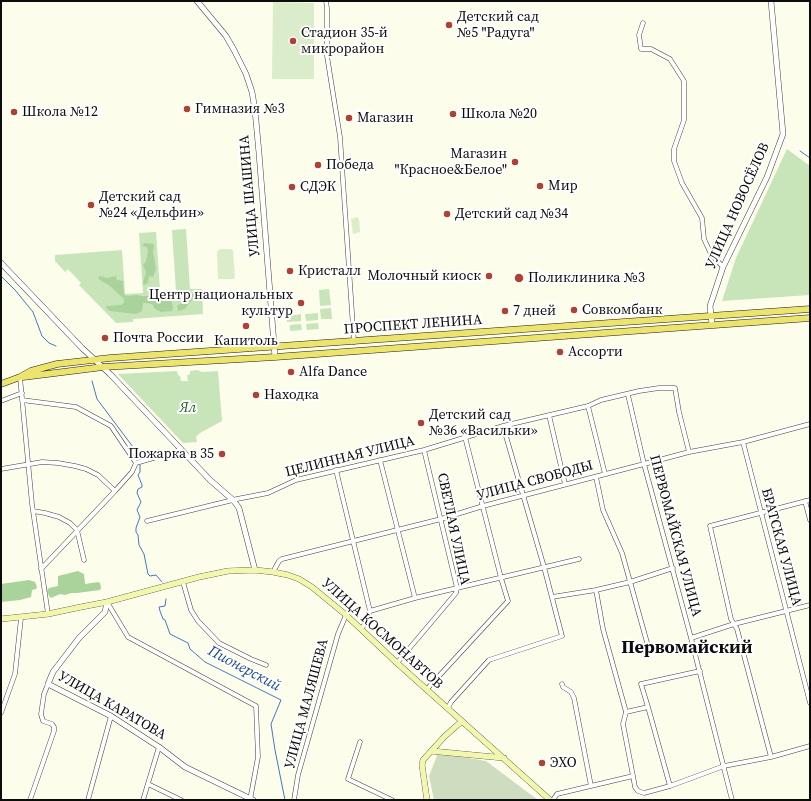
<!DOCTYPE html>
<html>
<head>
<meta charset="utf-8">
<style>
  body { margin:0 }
  #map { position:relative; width:811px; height:801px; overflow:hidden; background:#fdfdec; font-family:"Source Serif 4",serif }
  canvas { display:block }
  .frame { position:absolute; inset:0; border:2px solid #0c0c0c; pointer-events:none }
</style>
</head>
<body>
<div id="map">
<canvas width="811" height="801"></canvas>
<div class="frame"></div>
</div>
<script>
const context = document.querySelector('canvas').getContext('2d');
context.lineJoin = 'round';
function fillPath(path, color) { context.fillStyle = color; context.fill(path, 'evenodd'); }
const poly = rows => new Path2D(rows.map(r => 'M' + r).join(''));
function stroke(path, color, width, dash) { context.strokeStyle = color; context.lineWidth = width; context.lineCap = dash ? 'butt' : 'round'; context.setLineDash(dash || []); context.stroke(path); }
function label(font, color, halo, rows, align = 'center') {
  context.font = font + ' "Source Serif 4",serif'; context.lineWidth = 4; context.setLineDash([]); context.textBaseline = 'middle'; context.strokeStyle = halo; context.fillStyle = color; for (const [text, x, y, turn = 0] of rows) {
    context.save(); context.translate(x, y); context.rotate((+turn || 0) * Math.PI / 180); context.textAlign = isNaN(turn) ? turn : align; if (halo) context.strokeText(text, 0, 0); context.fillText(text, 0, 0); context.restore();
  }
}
fillPath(poly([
  [787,149,810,166,810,295,722,301,736,258],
  [186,229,190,289,202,289,203,314,133,319,133,322,116,323,79,285,81,283,68,269,65,272,55,261,55,255,122,250,125,294,143,293,139,233,156,232,160,291,176,291,172,230],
  [329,289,331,305,320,306,319,290],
  [331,308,332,319,321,319,320,309],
  [318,313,318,320,306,321,305,314],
  [301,314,301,321,287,322,287,316],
  [318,323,319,329,307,330,306,324],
  [301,324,302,330,290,331,290,325],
  [197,370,202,372,218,371,222,421,200,433,196,437,197,442,183,443,118,374,177,371,178,375,180,376,181,381,188,381,187,375,190,374,190,371]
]), '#c8e4b9');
fillPath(poly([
  [145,243,153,244,154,245,153,252,156,269,153,277,149,276,148,283,144,285,143,283,146,272,143,265,146,261,148,251,147,247,142,246],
  [100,276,107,278,116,276,117,280,123,281,124,294,126,296,137,295,142,296,154,296,170,293,172,295,171,300,173,307,172,311,161,312,155,309,152,304,146,303,143,303,142,311,136,314,110,311,106,308,107,306,121,305,124,303,124,299,110,286,100,280,98,278],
  [190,292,193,293,195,298,189,303,185,309,178,311,177,306,181,303,179,297],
  [78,571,84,574,85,584,98,582,100,583,101,588,100,590,77,593,71,593,65,595,60,594,51,598,49,596,47,590,49,588,58,586,58,576],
  [29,580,35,582,37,587,36,589,32,590,31,597,20,600,1,602,1,584]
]), '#a9d39a');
fillPath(poly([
  [438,753,486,761,538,800,434,800,429,776]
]), '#ceddc0');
fillPath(poly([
  [273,2,314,3,314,79,272,79],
  [357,217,359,219,360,232,353,234,351,219],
  [222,249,230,249,233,250,235,277,234,279,218,279,217,253,218,250]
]), '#daecca');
stroke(poly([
  [800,151,810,158],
  [1,276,15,290,33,312,42,336,49,343,56,346],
  [92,381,97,399,136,451,139,458],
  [140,465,140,472,138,475,142,485,142,487,138,489,137,493,141,502,137,510,140,517,136,528,136,532,138,535,139,545,144,554,148,574,150,576,156,575,162,582],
  [166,599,165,606,159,607,160,611,163,619,165,620,170,634,188,643,190,649,205,662,281,700,271,724,275,750,285,800]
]), '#4378c0', 1);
const minor = poly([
  [326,1,327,8,327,56,340,137,354,342],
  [643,23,639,35,641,49,651,49,670,59,684,81,684,120,674,149,674,161,682,183,702,218,704,239,711,254,723,267],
  [20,377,32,504,48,614],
  [628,395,644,464,691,638,732,800],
  [22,400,76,407,111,426,136,463],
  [1,401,22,393],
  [588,406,605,474],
  [549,415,565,484],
  [743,442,810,703],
  [380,460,415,598],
  [1,469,42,462,58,463,75,466,86,469,98,475,115,491],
  [336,470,370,611,368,620,361,629],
  [596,477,603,510,622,553,648,646],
  [805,501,810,520],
  [33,511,45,513,59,517,70,523,77,530,84,560],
  [147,521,237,499,268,493,296,480,424,450,503,426,588,406,601,400,639,391,659,388,675,388,679,412,689,452],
  [41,569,115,491,132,472,136,463,181,450],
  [273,572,279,561,282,559,441,519,483,506,644,464,689,452,743,442,810,424],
  [183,582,191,610,198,621,219,643,251,659,266,665],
  [596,590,603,629,626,712,648,707,641,684,700,671],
  [552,597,596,590,630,582,673,568],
  [107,602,128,637,256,706,258,757,250,800],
  [370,611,415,598,579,559],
  [691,638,734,624,810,605],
  [397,663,451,599,456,593,457,588,424,450],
  [562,684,563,687,571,692,574,698,591,786],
  [427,689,508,601,501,578,465,437],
  [648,707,670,786],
  [448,708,451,702,489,660,562,636,544,567,503,426],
  [1,713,15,674,21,618],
  [360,742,348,779,392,800],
  [771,757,737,629,731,619,710,526,810,500],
  [633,776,635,787,638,791,644,793,670,786,724,766,771,757,810,746],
  [148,784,181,800],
  [30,800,54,731,54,727,52,724,43,721,41,714,44,694,48,684],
  [88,800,111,716],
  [143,800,159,747],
  [294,800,298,775,338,634,346,615],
  [553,800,557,794,633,776,623,724,626,712]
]);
const tertiary = poly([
  [197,1,226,36,234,50,246,74,252,92,255,110,259,153,275,357],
  [1,263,82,348,110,374,210,480,233,500,239,508,255,570],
  [712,325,710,306,723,267,767,177,783,134,771,1],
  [107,602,105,612,79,638,53,672,48,684,111,716,159,747,185,767,253,800]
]);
const secondary = poly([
  [1,619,48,614,81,607,107,602,199,577,228,571,255,570,273,572,288,575,299,579,312,587,346,615,397,663,550,800],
  [431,751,504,758],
  [427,800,422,765,423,760,445,736,462,721]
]);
const primary = poly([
  [23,377,103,367,275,357,810,318],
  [1,384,20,377,31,371,57,364,110,358,810,309]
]);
stroke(minor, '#3f3f3f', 5);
stroke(tertiary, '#3f3f3f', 6);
stroke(secondary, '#2e2e2e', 6);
stroke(primary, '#1d1d1d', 7);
stroke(minor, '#fff', 4);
stroke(tertiary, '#fff', 5);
stroke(secondary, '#f2f7ad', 5.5);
stroke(primary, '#ece46d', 6);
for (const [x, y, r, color] of [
  [449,25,4,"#ae4131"],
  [293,41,4,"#ae4131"],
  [187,109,4,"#ae4131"],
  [14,112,4,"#ae4131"],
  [453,114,4,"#ae4131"],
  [349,118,4,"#ae4131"],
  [515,162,4,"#ae4131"],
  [318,165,4,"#ae4131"],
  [540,186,4,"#ae4131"],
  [292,187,4,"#ae4131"],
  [91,205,4,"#ae4131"],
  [447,214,4,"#ae4131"],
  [290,271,4,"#ae4131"],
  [489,276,4,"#ae4131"],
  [519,278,5,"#ae4131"],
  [301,303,4,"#ae4131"],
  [574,310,4,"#ae4131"],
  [505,311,4,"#ae4131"],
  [246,326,4,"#ae4131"],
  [105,338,4,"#ae4131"],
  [560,352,4,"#ae4131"],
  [291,372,4,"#ae4131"],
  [256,395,4,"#ae4131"],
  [421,423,4,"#ae4131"],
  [222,454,4,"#ae4131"],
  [542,763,4,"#ae4131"]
]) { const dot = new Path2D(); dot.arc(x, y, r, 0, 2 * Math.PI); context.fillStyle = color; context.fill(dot); stroke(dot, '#fff', 1.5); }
label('14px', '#0c0c0c', '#fff', [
  ["Детский сад",457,17],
  ["№5 \"Радуга\"",457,33],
  ["Стадион 35-й",301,33],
  ["микрорайон",301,49],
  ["Гимназия №3",195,109],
  ["Школа №12",22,112],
  ["Школа №20",461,114],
  ["Магазин",357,118],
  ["Магазин",507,154,"right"],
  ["\"Красное&Белое\"",507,170,"right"],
  ["Победа",326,165],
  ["Мир",548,186],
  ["СДЭК",300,187],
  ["Детский сад",99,197],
  ["№24 «Дельфин»",99,213],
  ["Детский сад №34",455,214],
  ["Кристалл",298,271],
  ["Молочный киоск",481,276,"right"],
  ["Поликлиника №3",528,278],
  ["Центр национальных",293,295,"right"],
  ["культур",293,311,"right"],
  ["Совкомбанк",582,310],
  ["7 дней",513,311],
  ["Почта России",113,338],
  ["Капитоль",246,341,"center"],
  ["Ассорти",568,352],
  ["Alfa Dance",299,372],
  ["Находка",264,395],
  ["Детский сад",429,415],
  ["№36 «Васильки»",429,431],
  ["Пожарка в 35",214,454,"right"],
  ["ЭХО",550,763]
], 'left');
label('14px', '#0c0c0c', '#fff', [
  ["УЛИЦА ШАШИНА",250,196,-95],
  ["УЛИЦА НОВОСЁЛОВ",738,206,-66],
  ["ПРОСПЕКТ ЛЕНИНА",413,325,-4],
  ["ЦЕЛИННАЯ УЛИЦА",350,457,-14],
  ["УЛИЦА СВОБОДЫ",535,481,-15],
  ["СВЕТЛАЯ УЛИЦА",453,529,78],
  ["ПЕРВОМАЙСКАЯ УЛИЦА",675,536,75],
  ["БРАТСКАЯ УЛИЦА",781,547,75],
  ["УЛИЦА КОСМОНАВТОВ",382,634,42],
  ["УЛИЦА МАЛЯШЕВА",307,704,-75],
  ["УЛИЦА КАРАТОВА",112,706,30]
]);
label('italic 14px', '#245d22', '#fff', [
  ["Ял",188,408]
]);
label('italic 15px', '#214c91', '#fff', [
  ["Пионерский",244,669,28]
]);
label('bold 18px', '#0c0c0c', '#fff', [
  ["Первомайский",687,648]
]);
</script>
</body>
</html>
